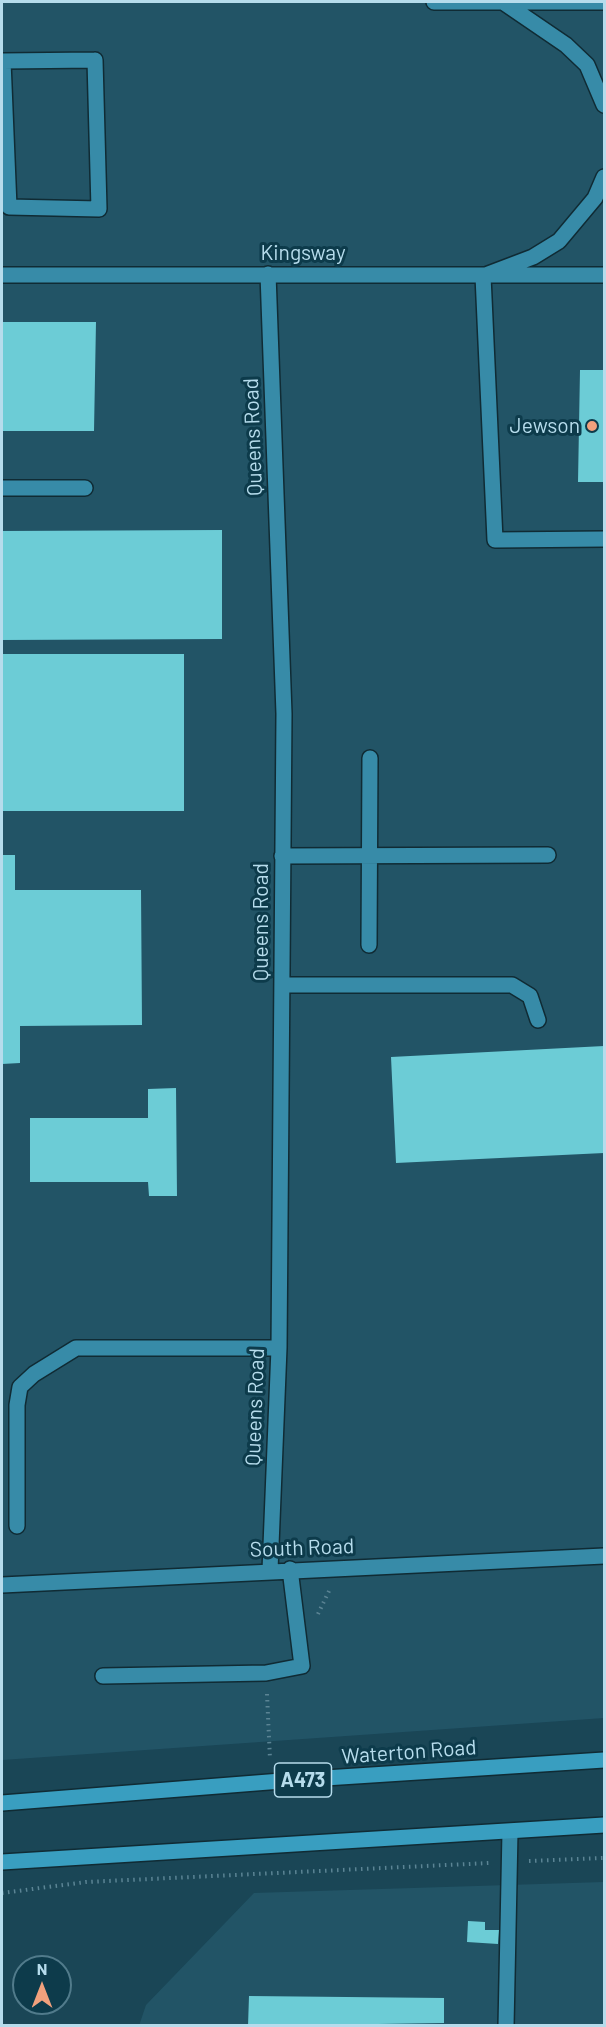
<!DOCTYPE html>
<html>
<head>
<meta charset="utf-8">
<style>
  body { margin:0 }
  #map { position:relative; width:606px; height:2027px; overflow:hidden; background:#1a4656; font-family:Barlow,sans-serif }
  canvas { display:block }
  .frame { position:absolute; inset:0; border:3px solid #b6dcec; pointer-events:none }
  .north { position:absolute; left:12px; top:1955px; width:60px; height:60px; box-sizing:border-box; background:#0d3b4b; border:2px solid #517b8b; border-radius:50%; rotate:0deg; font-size:16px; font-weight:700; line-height:24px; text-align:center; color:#b6dcec }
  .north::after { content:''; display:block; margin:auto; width:21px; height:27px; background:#f1a17d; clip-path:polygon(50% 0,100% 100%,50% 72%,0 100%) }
</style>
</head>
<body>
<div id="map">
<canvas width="606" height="2027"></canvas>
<div class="frame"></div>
<div class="north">N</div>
</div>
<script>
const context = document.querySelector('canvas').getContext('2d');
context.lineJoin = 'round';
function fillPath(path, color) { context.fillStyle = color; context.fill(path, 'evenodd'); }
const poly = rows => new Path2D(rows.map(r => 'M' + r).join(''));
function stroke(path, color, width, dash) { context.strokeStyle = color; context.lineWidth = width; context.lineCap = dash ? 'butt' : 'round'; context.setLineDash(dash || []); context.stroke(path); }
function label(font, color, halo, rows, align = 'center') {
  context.font = font + ' Barlow,sans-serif'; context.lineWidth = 6; context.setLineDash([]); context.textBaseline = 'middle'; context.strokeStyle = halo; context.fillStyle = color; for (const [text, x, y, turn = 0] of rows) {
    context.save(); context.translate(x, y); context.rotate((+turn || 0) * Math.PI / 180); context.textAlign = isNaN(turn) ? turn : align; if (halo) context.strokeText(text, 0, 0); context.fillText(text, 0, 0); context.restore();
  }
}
fillPath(poly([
  [2,2,604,2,604,1718,2,1760],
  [604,1882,604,2025,139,2026,146,2005,254,1893]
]), '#225466');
fillPath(poly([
  [2,322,96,322,94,431,2,431],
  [580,370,604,370,604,482,578,482],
  [222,530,222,639,2,640,2,531],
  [2,654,184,654,184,811,2,811],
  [2,855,15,855,15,890,141,890,142,1025,20,1026,20,1063,2,1064],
  [604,1046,604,1153,396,1163,391,1057],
  [176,1088,177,1196,149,1196,148,1182,30,1182,30,1118,148,1118,148,1089],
  [468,1921,485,1922,485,1930,499,1930,498,1944,467,1942],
  [249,1996,444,1998,444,2023,248,2026]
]), '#6cccd6');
const minor = poly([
  [434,2,604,2],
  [503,2,566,45,587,65,604,105],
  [95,60,99,209,9,207,3,61,95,60],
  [604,177,595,198,559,241,533,257,483,276,495,540,604,539],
  [268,274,284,714,279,1348,270,1570],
  [2,275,604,275],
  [2,488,85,488],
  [282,856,548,855],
  [369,945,370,758],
  [282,985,512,985,530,996,538,1020],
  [17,1526,17,1405,20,1387,34,1374,76,1348,279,1348],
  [2,1585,604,1556],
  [103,1676,266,1673,302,1666,290,1569],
  [506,2026,510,1832]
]);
const major = poly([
  [2,1803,294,1780,604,1760],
  [2,1862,604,1825]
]);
stroke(minor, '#102b34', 18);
stroke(major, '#102b34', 18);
stroke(poly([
  [318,1614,329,1591],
  [267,1694,270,1759],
  [529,1861,604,1858],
  [2,1893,86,1882,489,1863]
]), '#5b8494', 4, [1.5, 4.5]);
stroke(minor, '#378ba8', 15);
stroke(major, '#399ec0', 15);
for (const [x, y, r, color] of [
  [592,426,6,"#f1a17d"]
]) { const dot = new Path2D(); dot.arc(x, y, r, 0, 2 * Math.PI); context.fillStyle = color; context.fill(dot); stroke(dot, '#0d3b4b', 2); }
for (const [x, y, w] of [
  [303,1780,57]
]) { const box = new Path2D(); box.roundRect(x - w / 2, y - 17, w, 34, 4.5); context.fillStyle = '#0d3b4b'; context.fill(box); stroke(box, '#b6dcec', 1.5); }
label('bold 20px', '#b6dcec', null, [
  ["A473",303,1780]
]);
label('21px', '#b6dcec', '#0d3b4b', [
  ["Kingsway",303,253],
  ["Queens Road",253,437,-92],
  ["Queens Road",261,922,-90],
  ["Queens Road",255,1407,-88],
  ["South Road",302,1548,-2],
  ["Waterton Road",409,1752,-4]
]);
label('21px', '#b6dcec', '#0d3b4b', [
  ["Jewson",580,426]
], 'right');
</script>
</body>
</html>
